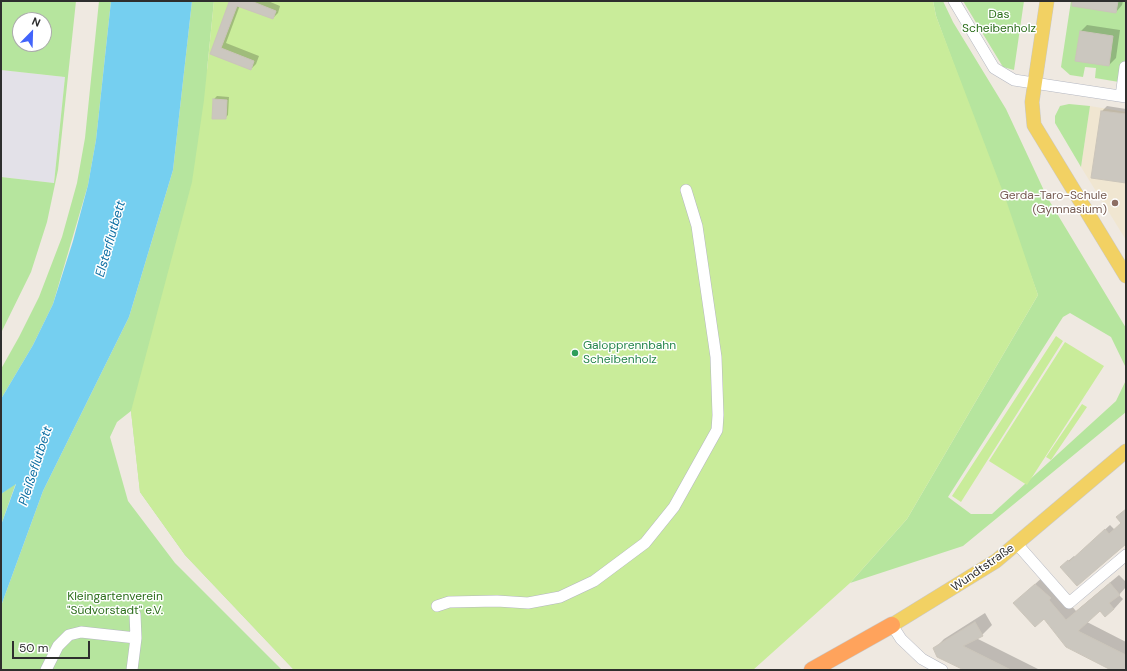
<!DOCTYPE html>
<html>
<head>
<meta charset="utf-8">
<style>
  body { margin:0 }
  #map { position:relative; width:1127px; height:671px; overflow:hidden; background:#efe9e1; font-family:"DM Sans",sans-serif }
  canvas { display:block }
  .frame { position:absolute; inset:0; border:2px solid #2e2e2e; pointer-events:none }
  .north { position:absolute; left:12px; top:12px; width:40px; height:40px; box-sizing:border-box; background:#fff; border:1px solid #ababab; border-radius:50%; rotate:23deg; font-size:11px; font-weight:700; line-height:16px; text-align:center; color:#2e2e2e }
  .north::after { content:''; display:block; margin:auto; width:14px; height:18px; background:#4264fb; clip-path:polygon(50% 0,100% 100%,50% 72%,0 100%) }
  .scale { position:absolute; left:12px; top:641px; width:78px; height:18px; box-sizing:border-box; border:2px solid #2e2e2e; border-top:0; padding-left:5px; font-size:12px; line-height:14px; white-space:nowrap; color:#2e2e2e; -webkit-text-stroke:3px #fff; paint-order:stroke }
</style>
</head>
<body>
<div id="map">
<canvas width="1127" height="671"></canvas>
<div class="frame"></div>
<div class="north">N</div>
<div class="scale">50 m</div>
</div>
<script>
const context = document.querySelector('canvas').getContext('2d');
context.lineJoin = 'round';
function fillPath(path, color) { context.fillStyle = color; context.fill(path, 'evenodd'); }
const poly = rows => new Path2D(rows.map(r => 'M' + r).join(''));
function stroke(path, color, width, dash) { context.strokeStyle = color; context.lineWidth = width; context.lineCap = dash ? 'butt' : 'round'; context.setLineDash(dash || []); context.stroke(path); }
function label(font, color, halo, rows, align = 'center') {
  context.font = font + ' "DM Sans",sans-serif'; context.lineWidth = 3; context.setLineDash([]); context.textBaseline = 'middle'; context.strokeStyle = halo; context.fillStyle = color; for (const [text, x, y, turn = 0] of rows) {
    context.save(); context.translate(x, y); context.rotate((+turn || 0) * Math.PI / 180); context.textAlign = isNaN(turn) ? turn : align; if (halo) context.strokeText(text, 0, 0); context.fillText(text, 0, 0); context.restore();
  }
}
fillPath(poly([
  [1,70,65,77,54,183,1,177]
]), '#e3e1e8');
fillPath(poly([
  [1090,106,1126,112,1126,240,1081,167]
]), '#f0e6d1');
fillPath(poly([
  [1,1,76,1,58,170,47,222,31,272,1,333,1,177,54,183,65,77,1,70],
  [20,20,44,20,44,44,20,44],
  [99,1,111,1,96,140,88,185,53,304,33,345,1,399,1,369,19,337,39,297,62,237,77,183,85,138],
  [192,1,214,1,207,70,294,670,185,555,140,492,131,411,117,422,110,437,128,501,175,563,282,670,1,670,1,606,43,491,129,317,173,170],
  [933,1,943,1,953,22,1006,109,1047,197,1126,328,1126,368,1111,337,1070,313,1063,317,948,497,971,514,992,514,1116,401,1126,380,1126,412,963,546,850,583,907,519,1038,295,936,16],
  [963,1,1024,1,1014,70,1003,67],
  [1071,1,1126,1,1126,67,1119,82,1095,78,1096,68,1085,67,1083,77,1070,75,1061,67],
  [1069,104,1090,106,1081,167,1055,123,1055,116,1060,106],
  [16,483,1,525,1,494]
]), '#b6e59e');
fillPath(poly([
  [214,1,933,1,936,16,1006,200,1038,295,907,519,850,583,753,670,294,670,185,555,140,492,131,411,192,182,204,100],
  [1056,336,1063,341,961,502,952,496],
  [1065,342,1104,366,1027,485,989,461],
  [1082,404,1087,407,1051,460,1046,457]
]), '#c9ec9a');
fillPath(poly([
  [111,1,192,1,173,170,129,317,43,491,1,606,1,525,16,484,1,494,1,399,33,345,53,304,73,241,88,185,96,140]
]), '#75cff0');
fillPath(poly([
  [229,1,268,1,280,6,278,13,273,18,240,5,226,43,259,56,256,64,251,69,211,54,231,2],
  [1083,1,1123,1,1122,5,1116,12],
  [1087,25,1120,30,1116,58,1109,65,1081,31],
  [217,96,229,97,228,115,225,118,214,99],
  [1107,106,1126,109,1126,182,1092,177,1102,111],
  [1126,509,1126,544,1077,585,1067,562,1074,556,1075,557,1110,525,1115,530,1122,523],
  [1045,575,1076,611,1119,575,1126,582,1126,587,1119,595,1123,599,1114,609,1100,610,1087,622,1126,642,1126,670,1114,670,1024,594],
  [985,613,992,625,982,635,976,638,1040,670,966,670,934,649,944,639]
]), '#0003');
const building = poly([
  [228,1,251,1,276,11,273,19,237,6,221,48,254,61,251,70,210,54,229,2,228,1],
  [1072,1,1118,1,1116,13,1072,6,1072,1],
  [1080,31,1113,36,1109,66,1075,61,1080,31],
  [213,99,227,100,226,119,212,119,213,99],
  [1101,111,1126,114,1126,183,1091,178,1101,111],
  [1126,509,1126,544,1077,586,1060,567,1068,560,1069,562,1105,529,1109,534,1121,523,1116,517,1126,509],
  [1110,583,1120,595,1109,603,1114,609,1105,617,1100,611,1078,631,1126,655,1126,670,1111,670,1066,647,1044,619,1035,627,1013,603,1035,584,1051,598,1049,600,1066,620,1110,583],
  [975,622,983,636,963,646,1011,670,964,670,937,657,933,648,975,622]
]);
fillPath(building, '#cbc7bf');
stroke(building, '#cbc5ba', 1);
const minor = poly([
  [954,1,994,68,1014,80,1126,97],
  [1121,96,1125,67],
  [1017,544,1069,603,1126,555],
  [437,606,449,602,497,601,528,603,560,597,594,581,645,543,674,507,717,430,718,415,716,357,697,226,686,190],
  [892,625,901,639,922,659,942,670],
  [46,670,58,646,69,635,81,632,136,638],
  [132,670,136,638,135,614]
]);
const major = poly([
  [1047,1,1032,102,1034,125,1126,276],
  [892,625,996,561,1126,451]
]);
const highway = poly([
  [812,670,892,625]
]);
stroke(minor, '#b4b7c1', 12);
stroke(major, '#c9c9c9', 15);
stroke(highway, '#c9c9c9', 17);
stroke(minor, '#fff', 11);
stroke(major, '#f2d163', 14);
stroke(highway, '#ffa35c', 16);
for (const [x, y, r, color] of [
  [1115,203,4,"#8d6e63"],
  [575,353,4,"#2e9e5b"]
]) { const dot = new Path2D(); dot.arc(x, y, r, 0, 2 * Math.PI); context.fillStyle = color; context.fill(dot); stroke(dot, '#fff', 1.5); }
label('12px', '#2c6e1b', '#fff', [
  ["Das",999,15],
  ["Scheibenholz",999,29],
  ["Kleingartenverein",115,597],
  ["\"Südvorstadt\" e.V.",115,611]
]);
label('12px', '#785e54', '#fff', [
  ["Gerda-Taro-Schule",1107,196],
  ["(Gymnasium)",1107,210]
], 'right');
label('12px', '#27864d', '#fff', [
  ["Galopprennbahn",583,346],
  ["Scheibenholz",583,360]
], 'left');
label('12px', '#2e2e2e', '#fff', [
  ["Wundtstraße",983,568,-35]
]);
label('italic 13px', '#0d6fa3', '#fff', [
  ["Elsterflutbett",111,239,-74],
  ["Pleißeflutbett",36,466,-72]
]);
</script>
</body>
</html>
